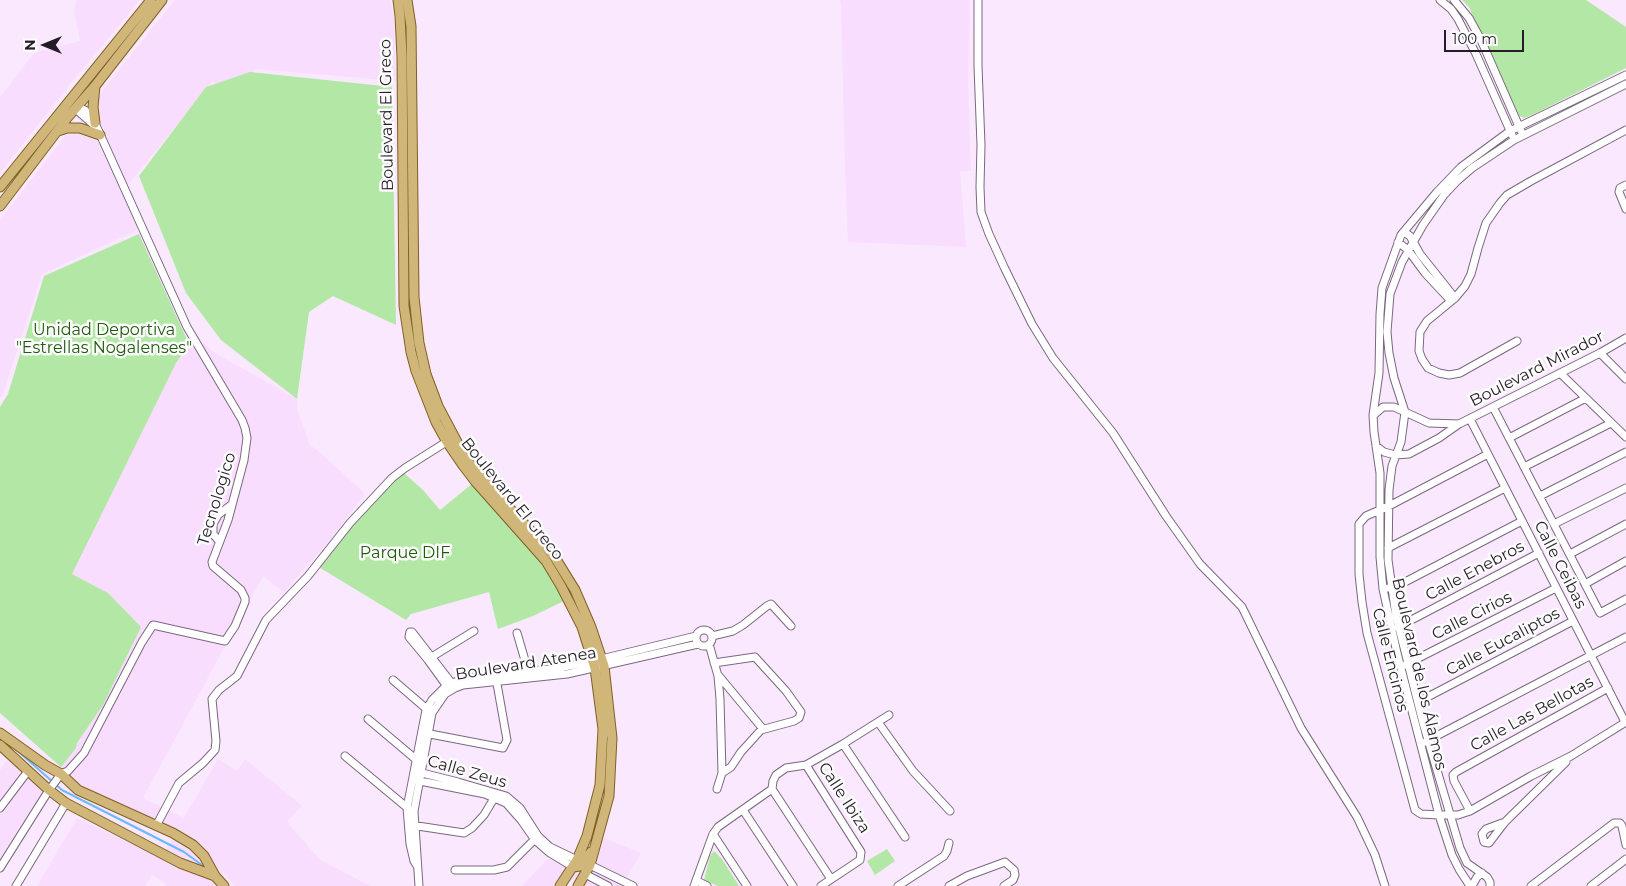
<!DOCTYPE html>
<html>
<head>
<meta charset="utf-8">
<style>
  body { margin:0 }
  #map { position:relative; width:1626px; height:886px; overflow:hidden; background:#fae8fe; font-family:Montserrat,sans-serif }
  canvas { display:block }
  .north { position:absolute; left:20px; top:20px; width:50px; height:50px; -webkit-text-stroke:4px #fcfcfc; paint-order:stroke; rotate:270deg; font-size:14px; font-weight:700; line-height:20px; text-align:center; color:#241c26 }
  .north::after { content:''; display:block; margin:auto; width:18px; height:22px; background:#241c26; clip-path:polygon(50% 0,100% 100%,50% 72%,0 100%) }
  .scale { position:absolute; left:1444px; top:30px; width:80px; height:22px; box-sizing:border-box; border:2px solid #241c26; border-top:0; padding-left:6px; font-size:15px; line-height:18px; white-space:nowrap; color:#241c26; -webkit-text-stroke:4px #fcfcfc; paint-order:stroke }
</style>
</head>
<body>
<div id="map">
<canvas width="1626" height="886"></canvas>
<div class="north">N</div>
<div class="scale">100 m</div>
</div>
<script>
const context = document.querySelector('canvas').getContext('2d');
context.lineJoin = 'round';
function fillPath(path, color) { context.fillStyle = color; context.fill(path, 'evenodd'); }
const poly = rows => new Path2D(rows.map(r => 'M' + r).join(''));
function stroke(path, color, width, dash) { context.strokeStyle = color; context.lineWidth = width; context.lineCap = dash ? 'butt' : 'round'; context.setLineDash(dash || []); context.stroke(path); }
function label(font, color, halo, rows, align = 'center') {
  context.font = font + ' Montserrat,sans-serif'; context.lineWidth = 5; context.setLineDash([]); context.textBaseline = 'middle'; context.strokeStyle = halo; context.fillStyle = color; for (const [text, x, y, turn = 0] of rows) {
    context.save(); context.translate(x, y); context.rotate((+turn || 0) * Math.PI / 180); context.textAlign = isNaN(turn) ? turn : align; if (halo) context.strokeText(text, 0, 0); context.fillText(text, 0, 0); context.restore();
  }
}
fillPath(poly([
  [77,0,140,0,70,84,0,173,0,97,34,53,80,41,74,10],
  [175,0,390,0,394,16,396,81,256,69,223,103,213,81,127,186,97,113,96,104,102,91],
  [840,0,970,0,968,79,971,171,960,171,966,247,848,242,845,166,841,5],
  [77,132,91,134,100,139,138,230,42,274,2,397,0,397,0,220,66,135],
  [194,330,202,342,215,353,297,399,298,412,310,445,322,454,365,494,329,541,284,592,263,576,143,798,184,818,218,759,237,771,245,759,302,806,287,822,320,860,371,886,235,886,223,872,215,886,165,886,166,884,152,875,145,886,37,886,77,818,161,858,178,829,135,814,74,785,61,767,103,705,108,593,72,574,69,563],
  [7,760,43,790,0,862,0,770],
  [584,830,641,853,622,886,587,886,563,876,554,886,522,886,549,858,567,868]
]), '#f8ddff');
fillPath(poly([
  [1462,0,1586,0,1626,27,1626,68,1534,114,1525,118,1519,116,1469,7],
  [250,72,392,87,396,325,333,296,309,312,297,399,221,340,186,293,139,176,206,87],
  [139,234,189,344,176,363,72,574,108,593,141,627,103,705,77,743,76,748,61,767,0,713,0,407,8,394,44,276],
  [404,473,423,490,440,510,478,479,570,598,533,616,498,629,489,592,411,614,406,620,317,566,393,479],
  [887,849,895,861,875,875,867,861],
  [714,851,722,859,739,886,718,886,704,880,710,856]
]), '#b2e7a5');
stroke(poly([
  [12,746,62,790,184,852,206,868]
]), '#69b9fc', 2);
const minor = poly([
  [978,0,978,66,981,145,980,187,981,212,989,234,1005,269,1032,324,1053,358,1113,433,1166,516,1200,564,1242,607,1301,728,1357,817,1375,855,1385,886],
  [1440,0,1451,9,1458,19,1476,54,1512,135],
  [1454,0,1469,18,1481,40,1521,131],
  [77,107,79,112,94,125],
  [1626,185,1620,188,1619,192,1626,209],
  [1404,232,1410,236,1420,254,1455,298],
  [1398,242,1408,250,1425,273,1451,301],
  [1517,341,1460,373,1449,375,1439,373,1428,368,1422,359,1419,351,1420,332,1427,321,1455,298,1465,286,1471,274,1478,248,1486,223,1500,203,1507,195,1531,181,1626,130],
  [1600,353,1626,379],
  [1560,373,1626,437],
  [1493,407,1600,613,1626,599],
  [1374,415,1383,407,1394,407,1429,423,1459,424],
  [1470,419,1625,722],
  [1509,438,1586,398],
  [1376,446,1384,452,1395,455,1409,454,1439,438,1459,424,1600,353,1626,338],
  [1488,454,1389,506,1366,516,1359,524,1359,574,1362,602,1367,633,1415,810,1421,814,1439,815,1458,815,1470,811,1531,776,1571,756,1626,722],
  [1524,467,1611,423],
  [1540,496,1626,452],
  [1554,524,1626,488],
  [219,541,213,534,213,524,218,515,231,505],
  [1388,548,1505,488],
  [1570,554,1626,524],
  [1585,584,1626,561],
  [1388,588,1405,582,1522,521],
  [1398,627,1539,553],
  '696 638a8 8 0 1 1 16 0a8 8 0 1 1-16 0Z',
  [517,633,529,674],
  [712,636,733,631,743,625,767,606,771,604,791,626],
  [709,644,718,676,720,699,722,773,717,789],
  [430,658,474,631],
  [714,663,755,657,786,691,801,712,799,718,794,721,761,730,741,752,731,767,722,773],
  [1405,665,1556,588],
  [719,676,763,729],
  [393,680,429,711],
  [449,689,428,660,409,637,410,632,412,632,453,685],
  [1418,702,1573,621],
  [368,719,419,762],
  [878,722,913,771,950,811],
  [425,733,503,748,507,740,496,678],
  [1425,742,1626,637],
  [843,744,905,837],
  [345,756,410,810],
  [806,765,861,852,860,860,821,886],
  [418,772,458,782,506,796,520,808,538,836,550,847,577,860],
  [415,780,485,794,506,803,521,820,535,840,550,853,573,867],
  [772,789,831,879],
  [0,808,28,771],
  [743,810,793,886],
  [1470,811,1454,781,1453,775,1456,772,1608,688],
  [1505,822,1486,829,1482,834,1484,842,1489,843,1505,822,1566,762],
  [411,825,464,833,472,828,484,815,496,795],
  [156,826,179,783,203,763,215,750,216,741,212,699,219,690,237,676,266,620,308,576,350,523,392,478,405,468,451,439],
  [713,834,747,886],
  [590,865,633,886],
  [417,866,414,861,410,844,407,808,426,710,432,700,447,685,466,678,559,668,593,661,696,636],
  [0,868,49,790,61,774,68,771,84,753,142,642,153,625,225,641,235,626,245,602,245,598,241,590,213,566,212,562,228,520,244,460,247,438,245,428,242,420,187,327,95,123,85,110,77,107],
  [455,870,494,870,507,867,537,837],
  [585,874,608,886],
  [697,881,707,886],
  [16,886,66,803],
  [419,886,414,811,432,713,445,694,455,688,463,685,567,674,698,644],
  [694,886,713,834,718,827,772,789,773,781,776,775,786,768,806,765,843,744,889,715],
  [898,886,944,856,947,851,949,843],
  [949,886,967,876,1005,862,1014,870,1015,875,1013,880,1004,886],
  [1470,886,1459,869,1452,855,1439,815,1397,653,1383,589,1380,557,1380,473,1374,432,1373,415,1379,373,1380,314,1382,288,1401,235,1437,192,1461,167,1510,131,1626,75],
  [1472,886,1477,877,1482,873],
  [1490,886,1490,882,1487,877,1467,863,1460,848,1423,723,1396,616,1388,560,1389,490,1392,466,1401,442,1405,412,1394,378,1389,353,1387,332,1390,294,1402,262,1423,225,1444,195,1457,181,1472,168,1514,140,1626,84],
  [1531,886,1614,823,1620,823,1622,826,1626,845],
  [1591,886,1626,859]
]);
const major = poly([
  [398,0,400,16,402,57,404,306,411,352,416,371,436,422,447,442,462,464,475,481,546,561,561,586,582,627,595,668,603,729,600,785,587,836,577,860,560,886],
  [407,0,411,26,414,297,419,343,426,374,438,406,465,457,477,473,554,556,575,590,591,627,604,666,612,738,609,796,590,865,578,886],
  [95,123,93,107,95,86],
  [58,131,67,128,80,128,100,135],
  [0,187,151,0],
  [0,206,67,118,95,86,162,0],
  [0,733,45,765,61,774,78,790,173,833,193,845,204,856,215,876,224,886],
  [0,745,49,790,66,803,180,863,215,876],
  [573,867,580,866,591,852]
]);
stroke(minor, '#7b6880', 9);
stroke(major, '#806023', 11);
stroke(minor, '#fff', 7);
stroke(major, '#d1b67a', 9);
label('16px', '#241c26', '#fcfcfc', [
  ["Boulevard El Greco",387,115,-91],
  ["Boulevard Mirador",1537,369,-27],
  ["Tecnologico",217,499,-73],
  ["Boulevard El Greco",512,499,51],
  ["Calle Ceibas",1560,565,63],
  ["Calle Enebros",1475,571,-28],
  ["Calle Cirios",1472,616,-27],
  ["Calle Eucaliptos",1503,642,-28],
  ["Calle Encinos",1390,660,76],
  ["Boulevard Atenea",526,664,-9],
  ["Boulevard de los Álamos",1419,674,77],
  ["Calle Las Bellotas",1532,714,-29],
  ["Calle Zeus",467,772,16],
  ["Calle Ibiza",844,798,57]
]);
label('16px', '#215c0e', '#fcfcfc', [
  ["Unidad Deportiva",104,330],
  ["\"Estrellas Nogalenses\"",104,348],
  ["Parque DIF",405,553]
]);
</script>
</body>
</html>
